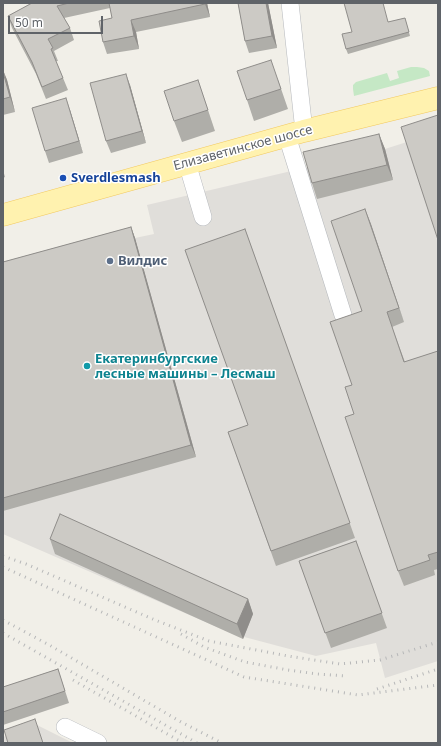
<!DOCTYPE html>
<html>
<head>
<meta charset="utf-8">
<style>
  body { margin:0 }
  #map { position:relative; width:441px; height:746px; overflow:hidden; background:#f1efe8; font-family:"Noto Sans",sans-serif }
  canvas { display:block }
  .frame { position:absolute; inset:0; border:4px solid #5f6368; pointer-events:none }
  .scale { position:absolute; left:8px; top:16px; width:95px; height:18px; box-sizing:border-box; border:2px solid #5f6368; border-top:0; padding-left:5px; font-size:12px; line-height:14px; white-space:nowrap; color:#5f6368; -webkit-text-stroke:3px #fff; paint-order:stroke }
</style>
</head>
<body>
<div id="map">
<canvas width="441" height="746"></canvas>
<div class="frame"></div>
<div class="scale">50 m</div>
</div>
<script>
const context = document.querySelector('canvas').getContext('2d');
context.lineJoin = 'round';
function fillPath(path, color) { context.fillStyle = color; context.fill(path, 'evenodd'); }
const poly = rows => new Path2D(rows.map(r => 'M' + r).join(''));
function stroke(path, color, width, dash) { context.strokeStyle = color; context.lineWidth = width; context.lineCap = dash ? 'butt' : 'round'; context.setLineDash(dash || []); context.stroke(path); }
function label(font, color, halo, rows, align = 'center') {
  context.font = font + ' "Noto Sans",sans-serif'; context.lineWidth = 3; context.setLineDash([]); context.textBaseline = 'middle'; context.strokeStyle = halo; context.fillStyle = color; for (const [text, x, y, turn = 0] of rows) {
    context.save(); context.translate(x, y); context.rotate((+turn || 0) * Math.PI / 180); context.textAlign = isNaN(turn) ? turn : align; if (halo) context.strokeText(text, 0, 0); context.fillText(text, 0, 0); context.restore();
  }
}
fillPath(poly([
  [438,132,438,661,385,678,376,643,316,656,233,634,3,534,3,275,135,238,154,234,147,205,385,149],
  [37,725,73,743,3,743,3,737]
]), '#e0deda');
fillPath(poly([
  [411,67,417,67,424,68,429,71,430,76,354,96,353,89,353,85,356,82,387,73,390,81,399,78,397,71]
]), '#c5e8c5');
const minor = poly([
  [290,3,304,131],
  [287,136,343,315],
  [187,163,203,217],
  [65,727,98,743]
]);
const major = poly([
  [3,215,304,131,438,98]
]);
stroke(minor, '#b5b8bc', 18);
stroke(major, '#f2c960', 23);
stroke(minor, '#fff', 17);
stroke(major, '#fff2af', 22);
stroke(poly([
  [3,556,26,564,155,620,209,641,288,656,340,664,380,660,438,642],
  [3,567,244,677,358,695,438,685],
  [3,620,51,646,181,722,222,743],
  [3,633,197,743],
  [181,634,204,647,245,662,288,670,317,674,347,676],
  [73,680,183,743],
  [377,689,438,669]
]), '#b6b7b8', 3, [1, 5]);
fillPath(poly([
  [32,3,207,3,210,17,136,32,139,49,107,54,103,42,112,18,110,8,64,18,70,28,74,40,54,51,58,61,56,61,68,90,46,99,36,74,12,28,8,16],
  [238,3,268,3,277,48,249,53,245,41],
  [405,18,410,36,348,54,346,49,389,22],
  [3,70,7,80,15,112,3,115],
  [198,80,215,131,182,142,174,121],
  [278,80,288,109,254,121,247,100],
  [130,85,146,143,111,153,106,141],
  [70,110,83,153,49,163,45,151],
  [379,134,385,149,393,180,317,199,312,183],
  [3,170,5,177,3,178],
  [365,209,404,322,392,327,405,362,438,351,438,569,434,570,435,575,404,586,398,571,354,414,352,385,362,311],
  [131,227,135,238,196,457,3,511,3,262],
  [245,229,355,538,276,566,228,432,248,425],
  [50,539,248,599,253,614,243,639,55,554],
  [356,541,387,628,331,648,299,561],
  [58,669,69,703,3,725,3,687]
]), '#afaea9');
fillPath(poly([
  [205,3,207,3,210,17,205,4],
  [266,3,268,3,277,48,272,36],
  [131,20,136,32,139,49,134,36],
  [3,70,7,80,15,112,10,97],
  [126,74,130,85,146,143,142,131],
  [66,98,70,110,83,153,79,141],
  [379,134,385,149,393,180,387,165],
  [365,209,371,224,404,322,399,308],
  [131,227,135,238,196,457,191,445],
  [248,599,253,614,243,639,237,624]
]), '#8f8d8a');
const building = poly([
  [32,3,69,3,57,6,70,28,48,39,53,48,51,49,63,78,42,87,32,62,8,16,32,3],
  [109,3,205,3,205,4,131,20,134,36,103,42,99,21,112,18,109,3],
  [238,3,266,3,272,36,245,41,238,3],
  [344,3,383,3,388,22,405,18,409,32,346,49,342,34,352,32,344,3],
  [271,60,281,89,247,100,237,71,271,60],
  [3,72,10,97,3,99,3,72],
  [126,74,142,131,106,141,90,83,126,74],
  [198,80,208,110,174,121,164,91,198,80],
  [66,98,79,141,45,151,32,108,66,98],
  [438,115,438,240,401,127,438,115],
  [379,134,387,165,312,183,303,152,379,134],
  [365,209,399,308,387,312,404,362,438,351,438,552,428,555,430,560,398,571,345,417,354,414,345,387,352,385,330,322,362,311,331,221,365,209],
  [131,227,191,445,3,498,3,262,131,227],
  [245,229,350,523,271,551,228,432,248,425,185,250,245,229],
  [60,514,248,599,237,624,50,539,60,514],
  [356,541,382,613,325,633,299,561,356,541],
  [58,669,65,691,3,712,3,687,58,669],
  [35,719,43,743,8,743,4,730,35,719]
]);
fillPath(building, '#cccac5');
stroke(building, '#8f8d8a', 1);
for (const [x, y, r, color] of [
  [63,178,4,"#1a4fb4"],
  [110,261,4,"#5c6f8a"],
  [87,366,4,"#0f9aa8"]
]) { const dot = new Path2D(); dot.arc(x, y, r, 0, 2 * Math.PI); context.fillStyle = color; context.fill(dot); stroke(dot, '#fff', 1.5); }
label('13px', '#5f6368', '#fff', [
  ["Елизаветинское шоссе",243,148,-15]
]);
label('bold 13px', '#164399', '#fff', [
  ["Sverdlesmash",71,178]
], 'left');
label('bold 13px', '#4e5e75', '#fff', [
  ["Вилдис",118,261]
], 'left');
label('bold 13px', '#0d838f', '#fff', [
  ["Екатеринбургские",95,359],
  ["лесные машины – Лесмаш",95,374]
], 'left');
</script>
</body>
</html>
